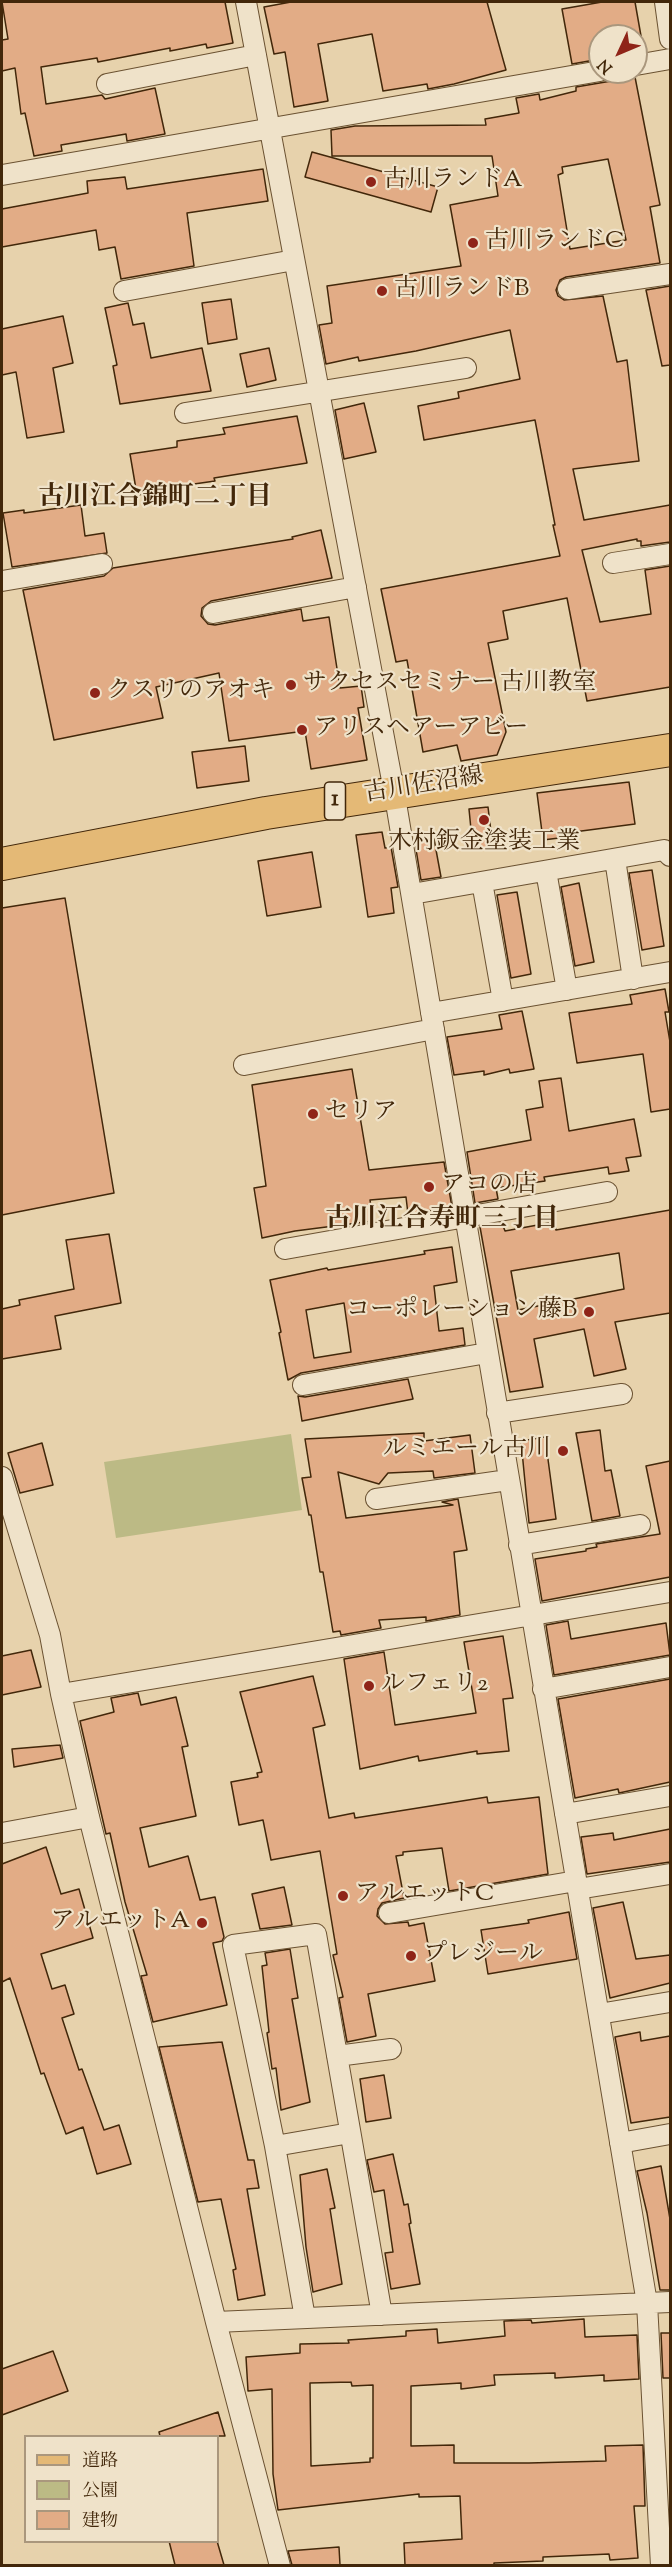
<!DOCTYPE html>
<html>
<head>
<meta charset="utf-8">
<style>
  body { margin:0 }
  #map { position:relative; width:672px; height:2567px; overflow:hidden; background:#e7d2ac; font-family:"Sorts Mill Goudy","Noto Serif JP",serif }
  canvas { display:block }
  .frame { position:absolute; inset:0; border:3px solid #42270a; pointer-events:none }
  .legend { position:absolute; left:24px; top:2435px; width:195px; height:108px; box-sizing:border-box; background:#efe2c9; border:2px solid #aa977d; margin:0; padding:8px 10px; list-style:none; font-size:18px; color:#42270a }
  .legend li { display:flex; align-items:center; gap:12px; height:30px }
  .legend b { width:30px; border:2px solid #aa977d }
  .north { position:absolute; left:588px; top:24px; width:60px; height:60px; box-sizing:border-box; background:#efe2c9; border:2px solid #aa977d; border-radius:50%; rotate:226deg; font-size:16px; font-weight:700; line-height:24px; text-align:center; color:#42270a }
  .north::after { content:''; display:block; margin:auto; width:21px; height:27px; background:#8f2418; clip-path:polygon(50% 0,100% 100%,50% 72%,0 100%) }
</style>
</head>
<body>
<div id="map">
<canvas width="672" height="2567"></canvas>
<div class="frame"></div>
<ul class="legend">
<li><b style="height:8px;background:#e4b976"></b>道路</li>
<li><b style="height:16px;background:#bcba85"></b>公園</li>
<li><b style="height:16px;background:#e2ac86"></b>建物</li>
</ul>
<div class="north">N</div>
</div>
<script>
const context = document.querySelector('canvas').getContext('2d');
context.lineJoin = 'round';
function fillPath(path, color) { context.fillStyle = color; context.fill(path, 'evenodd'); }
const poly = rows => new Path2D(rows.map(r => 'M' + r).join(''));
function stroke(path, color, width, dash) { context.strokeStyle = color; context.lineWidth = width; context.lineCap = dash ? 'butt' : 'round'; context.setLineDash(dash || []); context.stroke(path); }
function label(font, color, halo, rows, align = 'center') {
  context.font = font + ' "Sorts Mill Goudy","Noto Serif JP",serif'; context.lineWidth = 4.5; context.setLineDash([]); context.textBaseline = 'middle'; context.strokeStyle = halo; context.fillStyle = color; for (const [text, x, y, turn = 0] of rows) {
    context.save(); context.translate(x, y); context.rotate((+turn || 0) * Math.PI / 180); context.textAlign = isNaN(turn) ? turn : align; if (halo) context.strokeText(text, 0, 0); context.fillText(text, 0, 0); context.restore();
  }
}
fillPath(poly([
  [291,1434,302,1510,116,1538,104,1462]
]), '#bcba85');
const building = poly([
  [2,2,225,2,233,43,207,48,206,44,170,51,170,48,98,62,97,58,41,67,46,104,102,95,105,99,155,88,165,134,127,141,126,134,61,145,62,151,34,156,25,113,21,114,15,68,2,71,2,40,8,39,2,2],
  [291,2,487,2,506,70,454,84,428,89,427,84,383,91,372,34,318,44,328,101,294,107,285,52,274,54,264,7,291,2],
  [602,2,635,2,641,36,600,36,600,59,572,64,562,9,602,2],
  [635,77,660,205,650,207,660,263,566,277,560,280,556,290,558,296,564,300,603,296,617,362,627,360,639,461,573,469,584,520,670,505,670,542,641,546,641,541,637,541,637,539,582,550,600,622,651,614,645,570,670,566,670,687,587,701,567,598,503,611,508,639,488,643,506,732,497,755,461,761,457,745,423,752,407,660,396,662,381,589,560,556,553,525,555,525,535,420,424,440,418,406,459,398,458,392,520,379,510,330,416,351,359,361,358,357,326,364,319,325,332,323,327,286,461,266,450,205,498,196,492,156,332,156,331,130,355,126,486,125,485,119,519,113,516,98,539,94,540,100,576,91,576,87,635,77],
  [608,159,626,240,570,249,558,175,563,173,562,167,608,159],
  [312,152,438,187,431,212,305,177,312,152],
  [263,169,268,201,187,213,194,266,121,279,115,247,99,250,96,230,2,247,2,209,88,193,87,181,125,177,127,189,263,169],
  [670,286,670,365,662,366,646,290,670,286],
  [231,299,237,339,208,344,202,303,231,299],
  [128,303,133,325,144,323,151,358,202,348,211,391,120,404,113,366,117,365,105,308,128,303],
  [63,316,73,363,53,368,64,432,27,438,16,372,2,375,2,329,63,316],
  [269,348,276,380,247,387,240,354,269,348],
  [364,403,376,452,344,459,335,410,364,403],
  [297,416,307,463,214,478,215,481,159,489,157,492,137,495,130,454,177,447,177,441,225,434,223,428,297,416],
  [81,505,85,536,104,533,107,553,12,567,3,513,24,510,24,513,81,505],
  [321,530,332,578,211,601,202,608,201,616,208,624,215,625,301,609,303,621,329,617,340,688,361,686,364,707,358,708,367,760,311,769,305,731,229,741,219,673,156,687,163,718,54,740,23,590,104,576,113,568,293,539,292,537,321,530],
  [245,746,249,781,197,788,192,752,245,746],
  [629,782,635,824,566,833,567,837,543,840,537,793,629,782],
  [488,807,493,848,473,850,469,809,488,807],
  [382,832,385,848,391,847,398,887,391,888,394,913,368,917,356,835,382,832],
  [434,839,441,877,421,880,415,843,434,839],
  [312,852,321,907,267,916,258,861,312,852],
  [652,870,664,946,642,950,629,873,652,870],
  [579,883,594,962,575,966,561,887,579,883],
  [517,892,531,974,511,978,497,895,517,892],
  [65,898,114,1193,2,1215,2,908,65,898],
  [665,989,669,1012,665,1012,670,1042,670,1109,651,1112,643,1054,577,1063,569,1013,632,1004,630,995,665,989],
  [522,1011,534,1069,510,1073,509,1069,484,1075,484,1071,454,1075,447,1037,502,1029,499,1015,522,1011],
  [352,1069,369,1170,444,1162,452,1207,408,1214,406,1197,370,1200,373,1221,295,1231,262,1238,254,1188,266,1186,252,1085,352,1069],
  [561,1078,569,1131,634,1119,641,1156,626,1158,629,1171,609,1174,608,1167,544,1177,545,1181,496,1188,498,1199,475,1203,467,1152,531,1140,526,1110,543,1107,539,1081,561,1078],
  [670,1210,670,1313,615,1322,626,1369,594,1376,584,1329,534,1339,543,1387,510,1392,480,1227,502,1223,505,1231,554,1222,556,1230,670,1210],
  [619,1253,624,1289,518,1310,511,1271,619,1253],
  [109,1234,121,1303,55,1316,61,1349,2,1359,2,1309,20,1305,19,1300,74,1289,66,1240,109,1234],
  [452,1247,457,1282,434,1286,439,1331,463,1328,465,1345,301,1373,288,1380,279,1333,281,1332,270,1280,327,1268,328,1270,425,1254,424,1251,452,1247],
  [344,1303,351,1352,314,1358,306,1310,344,1303],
  [408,1379,413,1399,302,1421,298,1396,305,1397,408,1379],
  [600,1430,605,1471,611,1470,620,1516,592,1521,576,1433,600,1430],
  [424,1433,424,1441,470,1435,475,1473,434,1478,433,1471,388,1473,379,1484,338,1472,346,1518,453,1505,442,1502,458,1499,467,1550,454,1552,460,1615,426,1621,426,1617,379,1620,381,1628,341,1635,340,1631,333,1632,323,1572,320,1572,311,1515,309,1515,302,1478,311,1477,305,1439,424,1433],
  [545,1437,556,1519,529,1523,521,1441,545,1437],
  [42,1443,53,1485,20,1493,8,1453,42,1443],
  [670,1461,670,1577,542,1601,535,1559,586,1551,586,1549,597,1547,596,1544,660,1534,646,1466,670,1461],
  [568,1621,571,1639,666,1623,670,1655,554,1675,546,1625,568,1621],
  [503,1636,513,1698,503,1699,509,1751,477,1754,477,1751,419,1761,418,1756,360,1769,344,1659,384,1652,395,1725,476,1713,464,1642,503,1636],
  [31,1650,41,1687,2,1695,2,1656,31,1650],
  [313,1676,325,1725,313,1728,329,1818,354,1813,355,1818,487,1797,488,1803,539,1797,548,1874,449,1891,442,1848,403,1852,403,1855,396,1856,404,1898,382,1903,378,1909,377,1916,385,1924,408,1922,409,1926,424,1923,435,1981,368,1994,376,2036,347,2042,339,1998,343,1997,333,1955,337,1954,320,1851,271,1860,263,1820,239,1825,231,1782,258,1777,257,1773,262,1772,240,1692,313,1676],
  [670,1679,670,1782,619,1793,618,1789,575,1798,558,1699,670,1679],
  [138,1693,141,1705,176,1697,188,1746,182,1747,196,1816,140,1828,149,1867,188,1856,200,1900,215,1897,224,1937,222,1941,213,1943,227,2005,153,2022,141,1976,147,1975,125,1902,110,1833,106,1834,80,1721,114,1712,111,1698,138,1693],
  [60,1745,63,1758,14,1767,12,1749,60,1745],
  [670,1829,670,1862,587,1874,581,1837,613,1833,614,1840,670,1829],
  [46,1847,61,1894,79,1889,93,1938,41,1954,52,1989,65,1985,74,2014,62,2018,79,2070,82,2069,104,2130,119,2125,131,2164,97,2174,83,2127,66,2134,44,2073,41,2074,10,1978,2,1982,2,1864,46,1847],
  [284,1887,292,1925,260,1929,252,1894,284,1887],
  [623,1902,636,1959,670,1955,670,1983,610,1998,593,1908,623,1902],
  [569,1912,577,1959,488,1974,481,1930,529,1923,528,1920,569,1912],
  [290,1949,298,1998,292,1999,310,2102,281,2110,276,2068,272,2069,267,2033,269,2032,262,1966,267,1965,265,1953,290,1949],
  [640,2032,641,2041,670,2036,670,2117,631,2123,615,2037,640,2032],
  [222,2042,248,2160,254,2160,259,2188,247,2189,265,2295,238,2300,233,2270,236,2269,221,2199,198,2202,159,2047,222,2042],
  [384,2075,391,2118,366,2122,360,2079,384,2075],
  [393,2154,404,2205,408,2204,411,2223,409,2224,420,2284,391,2289,385,2253,393,2252,384,2190,374,2192,367,2160,393,2154],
  [661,2166,670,2219,670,2290,660,2290,647,2213,637,2171,661,2166],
  [327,2169,335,2208,330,2209,342,2284,313,2292,306,2247,300,2175,327,2169],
  [584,2319,585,2337,637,2335,639,2379,604,2381,604,2375,555,2378,555,2373,494,2375,495,2385,461,2389,461,2383,411,2386,411,2446,454,2445,454,2463,529,2463,606,2461,605,2446,643,2445,645,2506,634,2506,638,2558,610,2560,609,2554,543,2557,543,2561,494,2563,494,2565,405,2565,404,2543,462,2539,460,2496,419,2497,419,2494,278,2510,273,2474,272,2389,248,2391,246,2357,300,2353,300,2344,349,2343,348,2340,406,2336,406,2331,437,2329,438,2343,505,2336,504,2321,531,2320,532,2323,584,2319],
  [351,2382,352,2386,373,2385,373,2458,370,2458,370,2462,311,2466,310,2383,351,2382],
  [661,2333,670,2333,670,2378,663,2378,661,2333],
  [53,2351,68,2391,2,2415,2,2369,53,2351],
  [218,2412,225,2436,160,2436,159,2432,218,2412],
  [169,2541,217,2541,224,2565,175,2565,169,2541],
  [339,2547,340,2565,292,2565,288,2551,339,2547]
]);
fillPath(building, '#e2ac86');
stroke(building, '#42270a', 1.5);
const minor = poly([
  [246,2,394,791,647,2303,661,2566],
  [665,2,670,39],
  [636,65,670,59],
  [107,84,256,55],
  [2,175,600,71],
  [568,289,670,274],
  [124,291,294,260],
  [185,413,466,368],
  [613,563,670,554],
  [2,581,102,564],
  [213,613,356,587],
  [615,859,633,979],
  [546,871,567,990],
  [482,882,503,1001],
  [412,894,664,850,670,856],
  [431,1013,670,972],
  [244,1065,434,1029],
  [285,1249,607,1192],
  [303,1385,487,1353],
  [497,1413,622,1394],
  [2,1477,50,1635,61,1694,89,1817,216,2322,280,2566],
  [376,1499,508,1480],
  [519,1545,640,1525],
  [543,1689,670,1667],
  [61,1694,670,1592],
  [565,1814,670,1796],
  [2,1833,89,1817],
  [578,1889,670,1874],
  [389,1913,576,1881],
  [599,2014,670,2002],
  [337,2056,391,2049],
  [620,2143,670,2134],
  [275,2146,350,2133],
  [305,2318,275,2146,233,1945,316,1934,382,2315],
  [216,2322,670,2302]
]);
const primary = poly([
  [2,864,266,813,670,750]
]);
stroke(minor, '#6b5232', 22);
stroke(primary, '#42270a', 34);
stroke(minor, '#efe2c9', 20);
stroke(primary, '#e4b976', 32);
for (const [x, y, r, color] of [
  [371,182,6,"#8f2418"],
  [473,243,6,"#8f2418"],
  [382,291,6,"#8f2418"],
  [291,685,6,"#8f2418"],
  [95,693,6,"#8f2418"],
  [302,730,6,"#8f2418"],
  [484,820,6,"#8f2418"],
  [313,1114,6,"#8f2418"],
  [429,1187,6,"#8f2418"],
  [589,1312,6,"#8f2418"],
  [563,1451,6,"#8f2418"],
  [369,1686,6,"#8f2418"],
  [343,1896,6,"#8f2418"],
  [202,1923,6,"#8f2418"],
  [411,1956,6,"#8f2418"]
]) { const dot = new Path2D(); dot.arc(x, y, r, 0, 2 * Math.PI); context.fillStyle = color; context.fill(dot); stroke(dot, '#efe2c9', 2); }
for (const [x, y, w] of [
  [335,801,21]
]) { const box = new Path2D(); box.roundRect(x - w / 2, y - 19, w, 38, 4.5); context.fillStyle = '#efe2c9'; context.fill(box); stroke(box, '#42270a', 1.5); }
label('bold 22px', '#42270a', null, [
  ["1",335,801]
]);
label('24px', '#42270a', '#efe2c9', [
  ["古川ランドA",383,182],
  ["古川ランドC",485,243],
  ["古川ランドB",394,291],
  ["サクセスセミナー 古川教室",303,685],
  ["クスリのアオキ",107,693],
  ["アリスヘアーアビー",314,730],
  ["木村鈑金塗装工業",484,844,"center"],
  ["セリア",325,1114],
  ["アコの店",441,1187],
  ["コーポレーション藤B",577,1312,"right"],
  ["ルミエール古川",551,1451,"right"],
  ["ルフェリ2",381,1686],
  ["アルエットC",355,1896],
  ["アルエットA",190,1923,"right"],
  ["プレジール",423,1956]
], 'left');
label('24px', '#42270a', '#efe2c9', [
  ["古川佐沼線",424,787,-9]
]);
label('bold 26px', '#42270a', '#efe2c9', [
  ["古川江合錦町二丁目",155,500],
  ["古川江合寿町三丁目",442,1222]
]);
</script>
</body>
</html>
